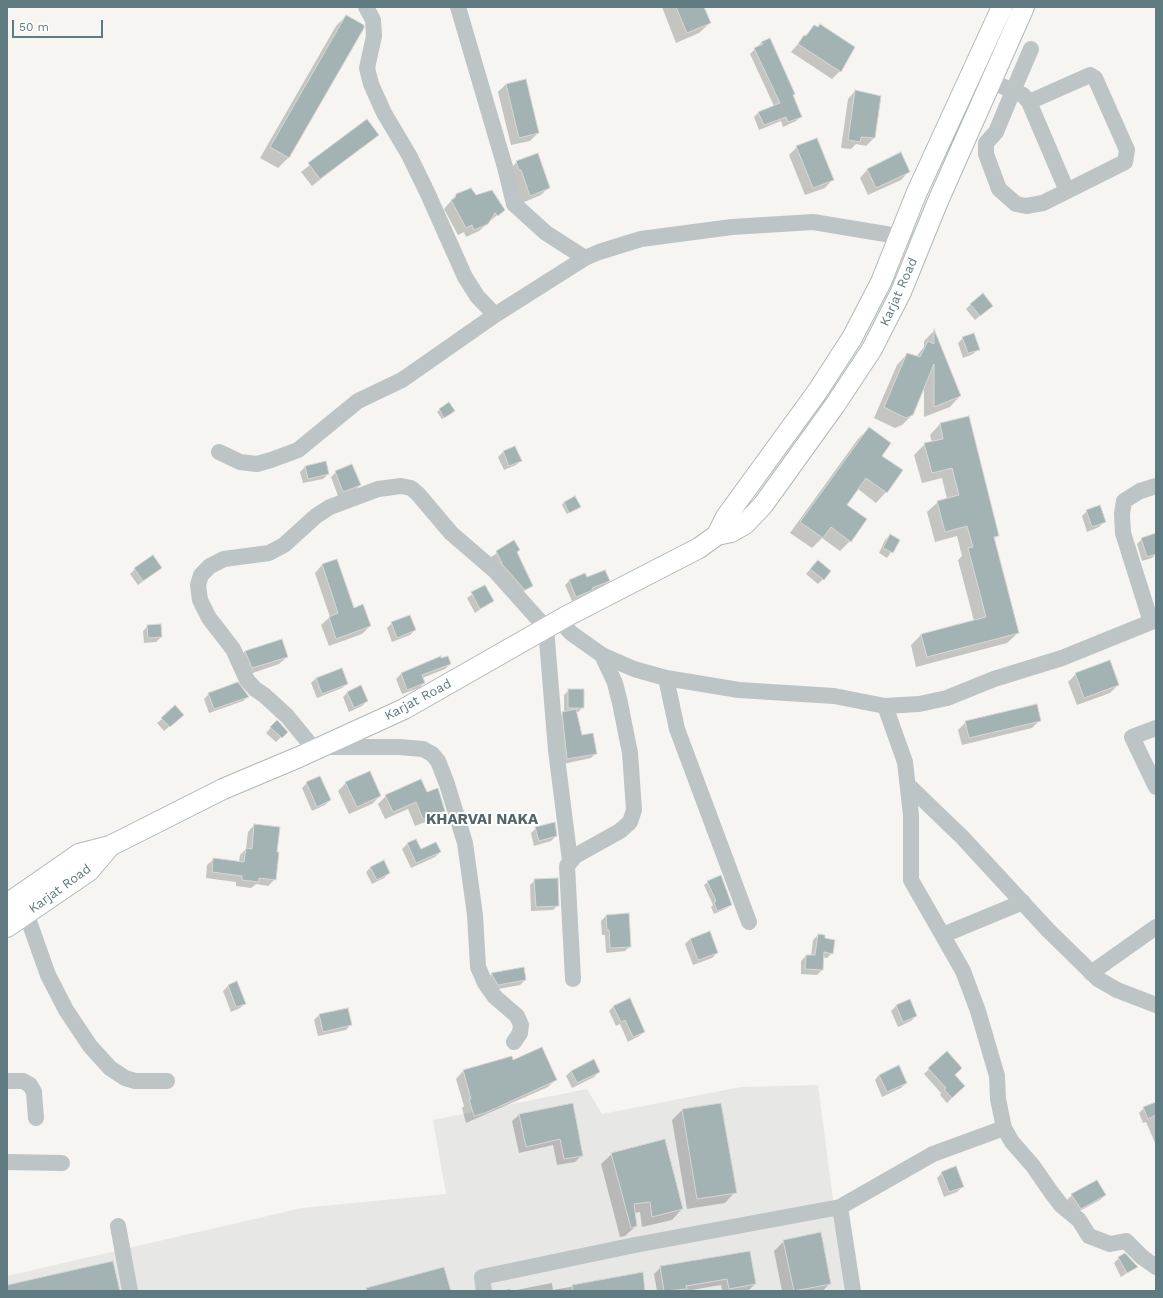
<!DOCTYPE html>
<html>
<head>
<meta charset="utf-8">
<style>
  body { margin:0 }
  #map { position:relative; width:1163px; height:1298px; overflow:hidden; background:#f6f5f2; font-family:"Work Sans",sans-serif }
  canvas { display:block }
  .frame { position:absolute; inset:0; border:8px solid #5f7a80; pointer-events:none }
  .scale { position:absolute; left:12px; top:20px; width:91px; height:18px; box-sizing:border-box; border:2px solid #5f7a80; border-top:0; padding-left:5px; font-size:12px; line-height:14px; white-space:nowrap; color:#5f7a80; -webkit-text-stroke:3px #fff; paint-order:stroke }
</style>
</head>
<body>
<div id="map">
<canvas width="1163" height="1298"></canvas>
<div class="frame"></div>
<div class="scale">50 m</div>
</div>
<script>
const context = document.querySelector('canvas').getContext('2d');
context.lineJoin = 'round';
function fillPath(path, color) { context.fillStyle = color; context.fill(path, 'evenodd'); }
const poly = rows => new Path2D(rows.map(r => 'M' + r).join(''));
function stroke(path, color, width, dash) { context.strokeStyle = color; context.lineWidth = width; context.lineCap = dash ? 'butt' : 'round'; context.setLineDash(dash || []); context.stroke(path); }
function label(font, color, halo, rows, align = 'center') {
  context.font = font + ' "Work Sans",sans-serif'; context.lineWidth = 4; context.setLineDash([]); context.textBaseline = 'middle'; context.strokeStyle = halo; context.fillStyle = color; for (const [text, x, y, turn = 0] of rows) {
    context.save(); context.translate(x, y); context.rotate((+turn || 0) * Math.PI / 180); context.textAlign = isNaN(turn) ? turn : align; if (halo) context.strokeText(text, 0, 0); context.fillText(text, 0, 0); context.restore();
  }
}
fillPath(poly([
  [818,1085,845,1291,7,1291,7,1276,302,1208,446,1194,433,1120,587,1089,602,1114,741,1087]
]), '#e7e7e6');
fillPath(poly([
  [662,7,703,7,710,23,699,33,676,43],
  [346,16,363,28,288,158,278,168,260,158,336,26],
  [820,25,840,71,832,79,791,52,814,26,817,28],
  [770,39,801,117,796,121,783,127,781,121,759,130,754,117,759,112,774,106,750,54,762,42],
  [525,80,538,133,530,141,511,145,498,92,506,84],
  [855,91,874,138,866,146,856,144,851,149,841,148,848,99],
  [367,121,377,135,312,186,301,172],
  [797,147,832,180,825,188,805,195,789,155],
  [901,154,908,172,901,180,868,195,860,178,867,170],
  [517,162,549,187,541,195,522,203,514,177,509,170],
  [456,195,476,196,504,209,479,231,466,237,464,232,458,235,444,209],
  [971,304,987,310,975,320,966,309],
  [934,331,960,396,950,407,924,417,924,386,912,415,902,425,895,428,874,418,897,365,907,354,916,357,924,347,924,341],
  [963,338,978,349,973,354,963,358,958,343],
  [449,403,451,413,442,419,437,412],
  [968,417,998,535,993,540,1018,633,1007,643,916,667,911,645,921,635,974,621,958,560,962,556,957,536,935,542,927,512,938,502,947,499,942,478,922,483,914,455,925,444,932,443,930,435,940,424],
  [869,428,881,456,886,492,876,503,858,489,846,505,850,541,840,551,822,538,812,548,790,533,858,439],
  [515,447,521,460,516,465,504,470,498,457,503,452],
  [305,467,328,474,323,479,303,483,300,472],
  [336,472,360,485,355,490,338,496,331,477],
  [564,502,579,507,567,514,562,505],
  [1087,511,1104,522,1099,527,1087,532,1082,516],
  [1156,534,1156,554,1152,558,1142,561,1137,544,1142,539],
  [890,535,899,540,887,558,879,553,885,540],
  [514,542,516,552,532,586,519,594,491,557],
  [336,560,353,609,370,626,362,634,329,646,321,625,330,617,315,573,322,565],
  [813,566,823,579,818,584,806,574],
  [135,569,155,572,138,585,130,574],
  [585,574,587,578,609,581,604,585,572,601,565,585,569,581],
  [484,586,492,601,475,613,467,598],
  [392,623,415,630,410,635,392,642,387,628],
  [148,626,161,637,156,642,144,643,143,631],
  [282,640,287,657,279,664,244,676,237,659,245,651],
  [441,660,450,664,445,669,422,678,424,683,419,688,402,694,396,679,401,674],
  [1076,674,1118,685,1110,693,1077,705,1068,682],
  [316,678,347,683,342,688,317,698,311,683],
  [569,690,583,707,578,712,576,712,581,737,596,753,591,758,563,764,558,718,564,713,564,695],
  [348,692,367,701,362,706,349,712,343,697],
  [209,694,248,697,243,701,209,713,204,699],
  [162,719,177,720,164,731,157,723],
  [1040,720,1032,728,962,745,958,730,966,722],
  [277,721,286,732,276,742,266,733],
  [307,783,330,800,325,805,312,811,302,788],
  [346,783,380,796,372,804,349,814,338,791],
  [427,794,444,810,436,818,415,826,408,809,385,819,378,804,386,796],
  [254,825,275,879,268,886,256,884,251,888,236,886,236,882,206,878,207,865,214,859,239,862,240,855,246,849,248,832],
  [536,828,556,836,551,841,534,846,531,833],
  [407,844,420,850,440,852,435,857,411,868,402,849],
  [371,867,389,873,384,878,372,884,366,872],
  [535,880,558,905,553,910,531,911,530,885],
  [708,882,731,904,727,908,714,914,711,907,713,905,704,885],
  [628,914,630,946,625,951,606,953,605,935,602,935,601,921,606,916],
  [818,935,832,953,827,958,823,957,822,970,817,975,801,974,801,961,806,956,811,956,813,940],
  [690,939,717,953,712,958,693,965,685,944],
  [523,969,525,980,520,985,493,990,487,979,492,974],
  [236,983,245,1003,240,1008,231,1012,223,991,228,986],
  [909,1001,916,1016,911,1021,898,1027,891,1011,896,1006],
  [614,1006,644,1032,639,1036,628,1042,620,1024,616,1026,609,1011],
  [319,1015,350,1025,346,1030,318,1036,314,1020],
  [512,1062,556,1079,548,1087,466,1123,462,1108,464,1106,456,1079,463,1071],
  [929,1069,954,1075,959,1091,947,1103,940,1095,941,1093,924,1074],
  [571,1071,599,1072,594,1077,572,1088,566,1076],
  [879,1075,906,1083,901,1088,882,1097,875,1080],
  [1156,1103,1156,1145,1146,1122,1143,1123,1139,1113,1144,1108],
  [572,1104,582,1155,575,1162,557,1165,553,1145,519,1153,512,1121,519,1115],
  [720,1104,735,1192,725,1203,687,1209,672,1120,682,1110],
  [612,1154,682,1209,672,1220,642,1227,640,1212,634,1213,636,1226,625,1236,620,1237,601,1164],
  [942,1173,962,1187,957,1192,944,1197,937,1178],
  [1072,1195,1105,1195,1100,1200,1076,1213,1067,1200],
  [784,1241,830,1283,823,1291,782,1291,774,1251],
  [1119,1258,1136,1267,1121,1277,1114,1263],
  [661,1267,755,1284,749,1290,744,1291,722,1291,721,1285,686,1291,657,1291,654,1274],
  [642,1274,644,1291,511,1291,552,1283,553,1290],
  [510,1289,511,1291,500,1291]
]), '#0003');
const building = poly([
  [676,7,704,7,711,23,687,33,676,7],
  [346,15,364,25,364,28,289,158,270,147,346,15],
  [820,24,855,47,841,72,798,44,804,35,806,36,814,25,818,27,820,24],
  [770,38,795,94,793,95,802,117,788,122,786,117,764,125,758,112,780,103,754,48,763,44,761,42,770,38],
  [526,79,539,133,519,138,506,84,526,79],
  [855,90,881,96,875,138,861,137,860,142,848,140,855,90],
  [367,119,379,135,320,179,308,163,367,119],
  [817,138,834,180,813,188,796,146,817,138],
  [901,152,910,172,876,188,867,169,901,152],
  [538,153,550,188,530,196,521,170,519,170,516,161,538,153],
  [471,188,476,195,492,190,505,210,498,216,495,213,488,224,474,230,472,225,466,228,451,200,455,198,456,194,471,188],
  [983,293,993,306,980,316,970,304,983,293],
  [934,329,961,396,934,407,934,364,913,415,906,418,884,407,907,353,920,357,928,341,934,344,934,329],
  [974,333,980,350,968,353,962,337,974,333],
  [449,402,455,411,444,418,439,409,449,402],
  [969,416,999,536,994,537,1019,633,927,657,921,634,986,617,968,548,973,547,967,526,945,532,937,501,959,495,952,468,932,473,924,443,943,439,940,423,969,416],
  [869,427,891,443,882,456,903,470,887,493,866,478,847,505,867,519,851,542,831,527,823,538,800,522,869,427],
  [515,446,522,461,509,466,503,451,515,446],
  [326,461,329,474,308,479,305,466,326,461],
  [352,464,361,485,343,492,335,471,352,464],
  [575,496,581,507,569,513,564,502,575,496],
  [1100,505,1106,522,1092,527,1086,510,1100,505],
  [1156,533,1156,554,1147,557,1141,538,1156,533],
  [890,534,900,540,893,553,883,548,890,534],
  [514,540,520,550,517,552,533,586,525,590,501,563,502,563,496,551,514,540],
  [153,555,162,568,143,581,134,568,153,555],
  [337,559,354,608,363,604,371,626,336,639,329,617,338,613,322,564,337,559],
  [818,560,831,571,824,580,810,569,818,560],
  [605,570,610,581,592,588,593,590,576,597,569,580,585,573,587,577,605,570],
  [485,585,494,601,480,609,471,592,485,585],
  [410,615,416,630,397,638,391,622,410,615],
  [161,624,162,637,148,638,147,625,161,624],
  [282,639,288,657,252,668,245,651,282,639],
  [441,656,441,658,448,656,451,664,422,675,425,683,407,690,401,673,441,656],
  [1110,660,1119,685,1084,698,1075,673,1110,660],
  [342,668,348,684,322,694,316,678,342,668],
  [238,682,249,697,214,709,208,693,238,682],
  [361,685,368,701,354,708,347,692,361,685],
  [568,689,584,689,584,708,568,708,568,689],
  [1037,704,1041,721,969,738,965,721,1037,704],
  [175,705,184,715,170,727,161,718,175,705],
  [576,709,582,735,593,733,597,754,567,759,562,712,576,709],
  [277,720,288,732,282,738,270,727,277,720],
  [370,771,381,796,357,807,345,782,370,771],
  [320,776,331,800,317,807,306,782,320,776],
  [421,779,427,792,438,788,445,811,423,819,416,802,393,812,385,795,421,779],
  [555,822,557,836,539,841,535,827,555,822],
  [254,824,280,827,277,852,279,852,276,880,259,878,259,882,242,880,242,876,212,872,213,858,244,862,246,848,252,849,254,824],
  [416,839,421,849,436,842,441,852,416,863,407,843,416,839],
  [384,860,390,873,377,880,370,867,384,860],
  [721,875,732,905,717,911,714,902,716,901,707,881,721,875],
  [558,878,559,906,536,907,534,879,558,878],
  [629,913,631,947,610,948,609,930,607,930,606,915,629,913],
  [710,931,718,953,698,960,690,939,710,931],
  [818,934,825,935,825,938,835,940,833,954,824,952,823,970,805,969,806,955,815,955,818,934],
  [524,967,526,980,498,985,491,973,524,967],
  [237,981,246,1004,236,1007,228,985,237,981],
  [630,998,645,1032,633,1037,625,1020,621,1022,613,1006,630,998],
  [910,999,917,1016,903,1022,896,1005,910,999],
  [348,1008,352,1025,323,1032,319,1014,348,1008],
  [542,1047,557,1080,485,1113,474,1116,469,1099,471,1099,463,1070,512,1056,513,1060,542,1047],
  [947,1051,962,1068,955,1075,965,1086,952,1098,944,1089,946,1088,928,1068,947,1051],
  [594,1059,600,1072,577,1083,571,1071,594,1059],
  [899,1065,907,1083,887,1092,879,1075,899,1065],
  [1156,1102,1156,1115,1148,1119,1143,1107,1156,1102],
  [573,1103,583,1156,564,1159,560,1139,526,1147,519,1114,573,1103],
  [721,1103,737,1193,697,1199,682,1109,721,1103],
  [665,1139,683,1209,652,1217,650,1202,634,1204,637,1226,631,1228,611,1153,665,1139],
  [956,1166,964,1187,949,1192,941,1172,956,1166],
  [1097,1180,1106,1195,1081,1209,1071,1194,1097,1180],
  [821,1232,831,1284,794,1291,783,1240,821,1232],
  [750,1251,756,1284,729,1289,727,1279,686,1286,687,1289,664,1291,660,1266,750,1251],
  [1125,1253,1138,1267,1127,1273,1118,1257,1125,1253],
  [113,1261,120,1291,7,1291,7,1285,113,1261],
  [444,1267,451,1291,367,1291,366,1288,444,1267],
  [643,1272,645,1291,573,1291,572,1285,643,1272]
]);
fillPath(building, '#a3b2b3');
stroke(building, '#d7d7d5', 1);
const major = poly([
  [717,535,726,517,817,392,852,338,881,282,917,192,1002,7],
  [7,904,79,854,110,846,223,789,299,757,404,709,567,616,699,548,717,535,731,532,745,524,763,505,835,405,872,349,901,292,938,201,1024,7],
  [7,927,89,871,110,846]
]);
stroke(major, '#afb8ba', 22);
stroke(poly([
  [366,7,373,20,374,36,367,68,371,84,384,113,409,155,427,192,465,277,477,296,495,315,585,258,599,252,641,239,732,227,813,222,922,240],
  [458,7,505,167,514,204,546,233,585,258],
  [991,82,1002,86,1013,91,1023,95,1029,102,1090,75,1095,78,1127,150,1125,162,1043,203,1026,206,1016,204,999,189,986,154,986,143,996,132,1013,91,1031,49],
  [1029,102,1067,191],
  [219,452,240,462,257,464,271,460,298,450,358,401,402,380,495,315],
  [560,621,571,633,602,655,634,669,666,678,739,690,834,696,885,706,919,704,947,698,994,679,1062,658,1156,620],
  [1151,622,1123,533,1122,514,1124,501,1140,491,1156,486],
  [666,678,677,729,749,922],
  [1156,728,1132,737,1156,787],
  [325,747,399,747,423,749,432,754,438,761,447,784,465,843,475,915,478,967,485,983,495,997,517,1016,521,1025,520,1033,514,1042],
  [315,750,287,716,264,695,255,689,247,680,233,649,209,618,200,600,198,585,201,575,210,566,224,559,269,553,284,545,316,516,330,507,378,489,401,486,411,488,418,494,451,533,495,571,546,628,556,750,570,861],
  [908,785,962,837,1048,930,1098,979,1117,990,1156,1005],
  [26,913,48,975,66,1010,90,1046,110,1068,125,1078,135,1081,167,1081],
  [943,935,1023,902],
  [1091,973,1156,927],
  [573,979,567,866,575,856,620,831,630,822,634,810,630,753,620,703,615,683,602,655],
  [7,1081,23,1081,30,1085,34,1092,36,1118],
  [1004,1128,1012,1142,1033,1166,1051,1192,1061,1205,1079,1220,1089,1236,1110,1244,1126,1241,1142,1257,1156,1267],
  [7,1162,62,1163],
  [840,1207,933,1154,1004,1128,998,1099,997,1076,978,1011,963,971,911,880,911,815,905,762,885,706],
  [118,1226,130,1291],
  [484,1291,482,1277,635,1245,840,1207,853,1291]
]), '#bcc4c5', 16);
stroke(major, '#fff', 20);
label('13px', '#5f7a80', '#fff', [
  ["Karjat Road",899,292,-66],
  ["Karjat Road",418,700,-28],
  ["Karjat Road",60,889,-36]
]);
label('bold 15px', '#51666a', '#fff', [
  ["KHARVAI NAKA",482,820]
]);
</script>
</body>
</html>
